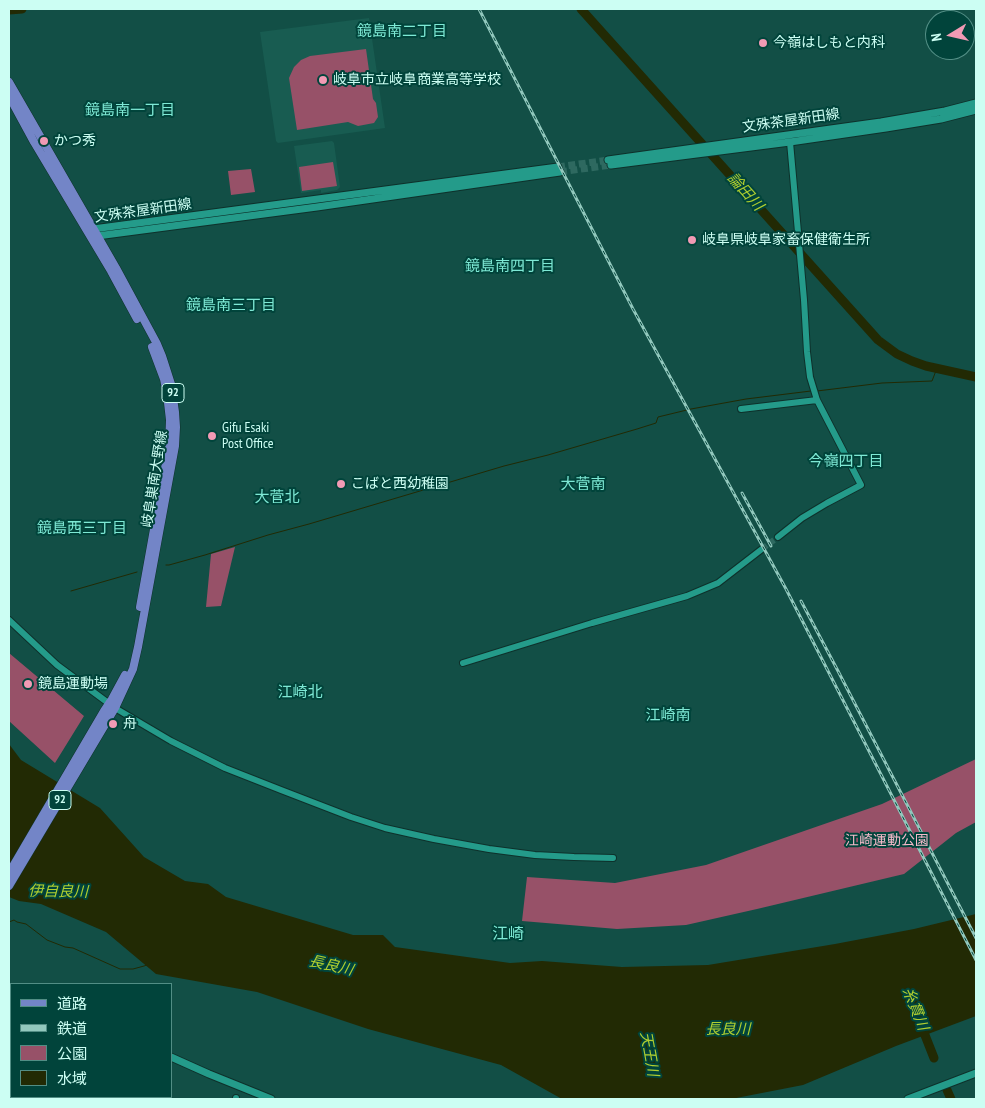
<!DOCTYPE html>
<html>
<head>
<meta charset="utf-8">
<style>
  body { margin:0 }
  #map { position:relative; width:985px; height:1108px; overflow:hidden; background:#124f46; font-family:"PT Sans Narrow","Noto Sans JP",sans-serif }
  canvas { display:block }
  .frame { position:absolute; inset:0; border:10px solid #ccfef3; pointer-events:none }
  .legend { position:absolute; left:10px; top:983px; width:162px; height:115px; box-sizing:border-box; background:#01443b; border:1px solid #528e85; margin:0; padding:6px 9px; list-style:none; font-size:15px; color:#ccfef3 }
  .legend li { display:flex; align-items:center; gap:10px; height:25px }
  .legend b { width:25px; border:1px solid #528e85 }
  .north { position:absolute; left:925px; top:10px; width:50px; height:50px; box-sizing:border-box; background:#01443b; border:1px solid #528e85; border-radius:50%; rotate:261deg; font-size:14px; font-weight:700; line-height:20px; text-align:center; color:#ccfef3 }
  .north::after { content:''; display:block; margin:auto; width:18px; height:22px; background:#f19ab4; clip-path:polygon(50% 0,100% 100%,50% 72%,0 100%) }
</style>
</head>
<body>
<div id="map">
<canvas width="985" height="1108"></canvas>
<div class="frame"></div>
<ul class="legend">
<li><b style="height:6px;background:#7385c7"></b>道路</li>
<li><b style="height:6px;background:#92c8bd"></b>鉄道</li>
<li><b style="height:14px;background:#975168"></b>公園</li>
<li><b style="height:14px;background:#222a04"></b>水域</li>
</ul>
<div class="north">N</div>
</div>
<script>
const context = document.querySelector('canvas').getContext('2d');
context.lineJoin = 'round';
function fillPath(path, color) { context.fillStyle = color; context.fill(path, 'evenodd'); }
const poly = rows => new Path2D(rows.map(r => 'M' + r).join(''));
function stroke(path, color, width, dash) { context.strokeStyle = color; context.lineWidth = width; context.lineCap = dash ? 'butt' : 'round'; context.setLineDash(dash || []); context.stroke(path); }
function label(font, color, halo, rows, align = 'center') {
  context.font = font + ' "PT Sans Narrow","Noto Sans JP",sans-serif'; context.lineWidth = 4; context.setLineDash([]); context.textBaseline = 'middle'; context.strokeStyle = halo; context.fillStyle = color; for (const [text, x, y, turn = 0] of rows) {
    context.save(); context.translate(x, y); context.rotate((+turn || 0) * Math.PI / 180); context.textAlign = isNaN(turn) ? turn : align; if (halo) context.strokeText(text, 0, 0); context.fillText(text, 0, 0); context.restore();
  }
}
fillPath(poly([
  [369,18,385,128,278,143,276,141,260,32],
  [332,141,334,143,340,187,337,190,321,193,321,190,301,193,294,146]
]), '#185c51');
fillPath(poly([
  [366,49,373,99,376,103,378,117,374,123,358,126,348,122,297,130,289,78,294,67,301,60,310,56],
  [333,162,337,186,302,191,299,167],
  [251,169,255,192,231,195,228,171],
  [235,547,221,606,206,607,211,554],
  [9,653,84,716,55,763,9,721],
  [976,759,976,822,956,833,904,874,757,909,686,925,617,929,522,921,527,877,615,883,706,865,882,804]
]), '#975168');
fillPath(poly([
  [9,744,21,760,100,808,144,857,185,881,208,884,226,897,353,935,383,935,395,947,510,963,542,961,622,967,708,965,835,944,914,929,976,914,976,1016,896,1046,803,1085,731,1099,562,1099,501,1065,368,1029,257,992,156,974,106,932,41,904,19,901,9,897]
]), '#222a04');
stroke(poly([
  [817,391,882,383,932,381,937,368],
  [166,565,169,565,205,555,268,535,309,524,504,466,548,455,637,429,656,423,658,417,691,409,746,399,811,391],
  [71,591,137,572],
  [9,922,14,920,17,922,26,924,47,940,65,947,73,948,120,969,133,969,144,966,147,965]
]), '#222a04', 1);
stroke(poly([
  [581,9,878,340,897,354,912,361,926,366,976,377],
  [9,10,22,9],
  [921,1025,934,1058],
  [947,1090,951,1099]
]), '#222a04', 9);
stroke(poly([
  [762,549,778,537]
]), '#2e6960', 6, [6, 3]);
stroke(poly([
  [558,167,608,160],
  [560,172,611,165]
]), '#2e6960', 7, [7, 3.5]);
const tertiary = poly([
  [741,409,817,400],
  [778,537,802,518,827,503,861,485,817,400,810,377,807,352,804,300,790,142],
  [9,620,57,665,115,708,171,741,225,768,281,790,351,817,385,828,434,839,489,849,535,855,574,857,613,858],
  [463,663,592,623,687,596,718,583,762,549],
  [236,1098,236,1099]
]);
const secondary = poly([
  [608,160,881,122,945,111,976,103],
  [611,165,790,142,886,128,941,119,976,110],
  [90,231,93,229,558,167],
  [93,235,97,236,317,207,560,172],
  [9,997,11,998],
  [171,1057,209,1074,271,1099],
  [908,1099,976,1073]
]);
const primary = poly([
  [9,82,116,268,157,344,162,356,171,384,175,412,176,427,175,446,138,647,133,669,115,708,9,886],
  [9,96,34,142,111,271,137,319],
  [140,607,169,446,170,420,167,394,164,379,152,347],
  [9,873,104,711,112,699,125,675]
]);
stroke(tertiary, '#0e312b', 8);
stroke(secondary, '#0e312b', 9);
stroke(primary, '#0e312b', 9);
stroke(tertiary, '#249b8a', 6);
stroke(secondary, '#249b8a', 7);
stroke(primary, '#7385c7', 8);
const rail = poly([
  [479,9,633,309,786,589,976,960],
  [742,493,771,546],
  [801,601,838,671,976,938]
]);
stroke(rail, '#92c8bd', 3);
stroke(rail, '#01443b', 1, [4]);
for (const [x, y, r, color] of [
  [763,43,5,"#f19ab4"],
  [323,80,5,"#f19ab4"],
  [44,141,5,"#f19ab4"],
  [692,240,5,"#f19ab4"],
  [212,436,5,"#f19ab4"],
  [341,484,5,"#f19ab4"],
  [28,684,5,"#f19ab4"],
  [113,724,5,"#f19ab4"]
]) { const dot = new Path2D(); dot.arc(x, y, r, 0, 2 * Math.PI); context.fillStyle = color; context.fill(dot); stroke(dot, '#01443b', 2); }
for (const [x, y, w] of [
  [173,393,22],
  [60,800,22]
]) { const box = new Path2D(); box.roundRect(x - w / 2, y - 9.5, w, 19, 4); context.fillStyle = '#01443b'; context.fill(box); stroke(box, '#ccfef3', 1); }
label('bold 12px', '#ccfef3', null, [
  ["92",173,393],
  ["92",60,800]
]);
label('14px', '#ccfef3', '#01443b', [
  ["今嶺はしもと内科",773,43],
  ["岐阜市立岐阜商業高等学校",333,80],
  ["かつ秀",54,141],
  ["岐阜県岐阜家畜保健衛生所",702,240],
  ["Gifu Esaki",222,428],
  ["Post Office",222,444],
  ["こばと西幼稚園",351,484],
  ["鏡島運動場",38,684],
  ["舟",123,724]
], 'left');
label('14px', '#ccfef3', '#01443b', [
  ["文殊茶屋新田線",791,121,-8],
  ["文殊茶屋新田線",143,211,-8],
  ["岐阜巣南大野線",155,479,-81]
]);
label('14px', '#f5baca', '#01443b', [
  ["江崎運動公園",887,841]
]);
label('15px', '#7ee9d5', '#01443b', [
  ["鏡島南二丁目",402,32],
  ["鏡島南一丁目",130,111],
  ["鏡島南四丁目",510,267],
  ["鏡島南三丁目",231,306],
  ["今嶺四丁目",846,462],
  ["大菅南",583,485],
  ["大菅北",277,498],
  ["鏡島西三丁目",82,529],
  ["江崎北",300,693],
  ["江崎南",668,716]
]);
label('italic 15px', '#afce30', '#01443b', [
  ["論田川",745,192,48],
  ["伊自良川",58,892,1],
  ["長良川",331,966,13],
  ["糸貫川",915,1009,68],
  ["長良川",728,1030],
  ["天王川",649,1054,80]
]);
label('16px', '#7ee9d5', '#01443b', [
  ["江崎",508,934]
]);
</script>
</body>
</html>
